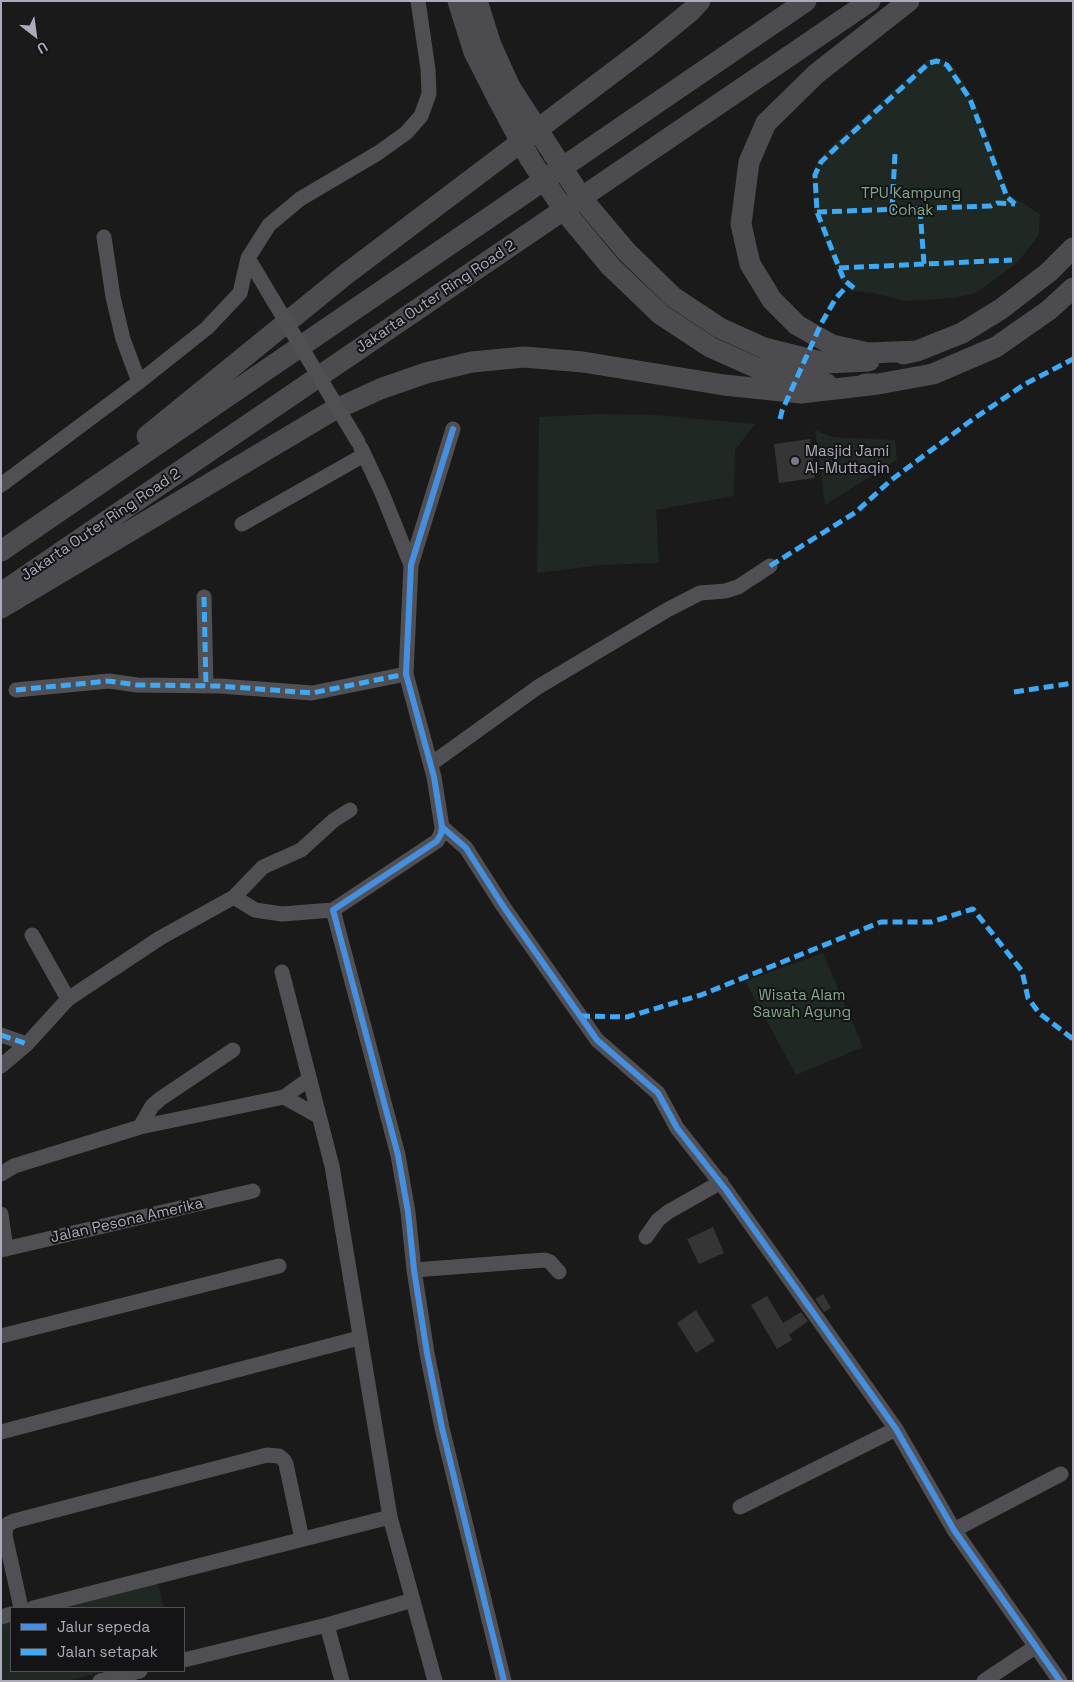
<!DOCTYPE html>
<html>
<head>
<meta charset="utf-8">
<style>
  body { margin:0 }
  #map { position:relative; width:1074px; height:1682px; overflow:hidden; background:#1a1a1a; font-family:"Space Grotesk",sans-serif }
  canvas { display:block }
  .frame { position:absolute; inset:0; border:2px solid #aaacbc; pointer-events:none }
  .legend { position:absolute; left:10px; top:1607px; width:175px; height:65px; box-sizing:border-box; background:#141416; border:1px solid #505158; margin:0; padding:6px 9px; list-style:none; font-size:15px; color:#aaacbc }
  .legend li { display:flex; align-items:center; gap:10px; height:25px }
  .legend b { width:25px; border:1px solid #505158 }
  .north { position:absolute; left:10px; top:10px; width:50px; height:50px; -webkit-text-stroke:4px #141416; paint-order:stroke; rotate:150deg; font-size:14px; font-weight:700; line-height:20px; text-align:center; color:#aaacbc }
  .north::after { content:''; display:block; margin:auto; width:18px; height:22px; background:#aaacbc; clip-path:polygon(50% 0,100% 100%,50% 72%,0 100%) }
</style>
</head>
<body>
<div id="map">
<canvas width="1074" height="1682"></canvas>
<div class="frame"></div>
<ul class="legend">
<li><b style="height:6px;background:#468fdf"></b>Jalur sepeda</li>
<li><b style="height:6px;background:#3fa9f5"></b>Jalan setapak</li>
</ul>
<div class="north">U</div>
</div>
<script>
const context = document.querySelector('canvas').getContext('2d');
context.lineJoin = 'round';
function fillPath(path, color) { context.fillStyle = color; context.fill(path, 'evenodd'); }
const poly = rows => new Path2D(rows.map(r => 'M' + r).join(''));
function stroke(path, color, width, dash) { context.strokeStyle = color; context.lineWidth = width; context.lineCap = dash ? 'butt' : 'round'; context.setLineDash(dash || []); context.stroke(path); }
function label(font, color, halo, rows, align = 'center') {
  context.font = font + ' "Space Grotesk",sans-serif'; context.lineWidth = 4; context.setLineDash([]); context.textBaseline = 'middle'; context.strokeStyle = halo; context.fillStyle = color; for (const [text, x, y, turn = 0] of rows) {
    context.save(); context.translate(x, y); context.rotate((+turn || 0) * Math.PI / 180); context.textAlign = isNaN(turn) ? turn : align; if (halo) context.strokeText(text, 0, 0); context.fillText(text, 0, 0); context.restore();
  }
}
fillPath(poly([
  [937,57,953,66,973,97,1010,195,1040,214,1039,235,1018,262,976,293,955,298,906,301,873,293,853,291,841,282,814,213,812,175,818,160,837,141,927,60],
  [600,414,655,415,755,424,735,450,734,496,656,510,659,563,601,565,537,573,539,417],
  [815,430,832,437,895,440,897,460,825,505],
  [823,953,863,1047,796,1075,745,981],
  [157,1579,164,1608,46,1608],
  [11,1617,11,1671,106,1671,67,1681,1,1681,1,1620]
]), '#1f2822');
fillPath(poly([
  [810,439,815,478,779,483,774,444],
  [713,1227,724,1253,699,1264,687,1239],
  [823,1294,831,1308,824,1312,815,1299],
  [767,1296,783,1323,801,1312,808,1321,789,1335,792,1340,777,1349,751,1305],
  [696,1310,715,1341,696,1353,677,1323]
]), '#353536');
stroke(poly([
  [104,237,113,297,123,339,139,382],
  [273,300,248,258,269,225,300,199,378,153,406,133,421,116,429,94,428,69,418,1],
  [453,429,411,565,406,674,434,777,442,827,441,834,437,841,333,910,398,1155,408,1212,414,1270,427,1353,442,1428,504,1681],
  [361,448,382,493,411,565],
  [1,485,139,382,207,328,240,293,248,258],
  [242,524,364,455],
  [204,597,206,686],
  [16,690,109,681,137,685,220,686,312,693,406,674],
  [431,764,538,687,667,610,700,593,725,591,738,587,770,566],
  [442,827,466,848,503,906,597,1040,658,1093,677,1128,726,1190,896,1429,954,1530,1060,1681],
  [234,897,255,910,282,914,333,910],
  [32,935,68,999],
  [282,972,332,1166,390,1517,435,1681],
  [1,1035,27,1044],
  [1,1066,27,1044,68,999,160,938,234,897,263,867,301,850,334,820,350,810],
  [309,1079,284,1097,318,1116],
  [140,1127,152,1106,160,1099,233,1050],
  [1,1174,14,1166,140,1127,284,1097],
  [1,1214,6,1249],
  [646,1237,658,1220,668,1212,721,1182],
  [1,1250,253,1191],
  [414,1270,545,1260,550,1262,559,1272],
  [1,1336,279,1266],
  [1,1432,359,1338],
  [740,1507,896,1429],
  [954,1530,1061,1474],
  [21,1608,5,1535,6,1527,8,1524,14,1521,267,1455,279,1456,284,1460,286,1464,302,1539],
  [33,1608,390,1517],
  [1,1617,11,1614],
  [327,1625,342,1681],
  [184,1660,327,1625,413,1600],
  [100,1681,140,1671],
  [984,1681,1035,1647]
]), '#505054', 15);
stroke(poly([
  [458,1,474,52,498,99],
  [477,1,491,45,510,87],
  [909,1,816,74,766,123,749,162,741,224,750,264,772,300,797,325,832,345,868,353,917,351],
  [626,251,673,297,720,328,764,348,825,363,869,361],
  [610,266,660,314,710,347,757,368,827,384],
  [903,354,917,351,962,333,1001,309,1049,272,1073,248],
  [865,384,878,384,933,374,996,347,1049,310,1073,288],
  [147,436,345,275,648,46,691,11,700,1],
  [1,551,806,1],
  [1,593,870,1],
  [1,608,330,412,380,389,426,373,472,362,524,357,583,362,724,385,801,393,878,384]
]), '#4c4c50', 21);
stroke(poly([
  [273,300,358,442]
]), '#505054', 15);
stroke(poly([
  [510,87,583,200,626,251],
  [498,99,530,159,566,213,610,266]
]), '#4c4c50', 21);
stroke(poly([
  [892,209,895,154],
  [920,209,924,264],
  [817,212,991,206,997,203,1015,204],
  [839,268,1012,260],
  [854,288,844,280,817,212,815,175,821,162,840,144,929,63,937,61,947,65,970,99,1007,197,1015,204],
  [780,419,782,411,821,324,836,298,849,284],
  [770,566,856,512,890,481,969,422,1025,384,1073,359],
  [204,597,206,686],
  [16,690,109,681,137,685,220,686,312,693,406,674],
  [1014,692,1073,683],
  [580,1016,627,1017,701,995,881,922,931,922,973,909,1022,971,1028,998,1039,1013,1073,1039],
  [1,1035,27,1044]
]), '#3fa9f5', 5, [10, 5]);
stroke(poly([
  [453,429,411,565,406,674,434,777,442,827,441,834,437,841,333,910,398,1155,408,1212,414,1270,427,1353,442,1428,504,1681],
  [442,827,466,848,503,906,597,1040,658,1093,677,1128,726,1190,896,1429,954,1530,1060,1681]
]), '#468fdf', 6);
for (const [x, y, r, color] of [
  [795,461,5,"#787983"]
]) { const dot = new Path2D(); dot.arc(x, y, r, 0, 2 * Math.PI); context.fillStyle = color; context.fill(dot); stroke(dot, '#141416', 2); }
label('15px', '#80a889', '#141416', [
  ["TPU Kampung",911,194],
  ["Cohak",911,211],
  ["Wisata Alam",802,996],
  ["Sawah Agung",802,1013]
]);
label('15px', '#aaacbc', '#141416', [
  ["Jakarta Outer Ring Road 2",436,297,-34],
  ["Jakarta Outer Ring Road 2",101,525,-34],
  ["Jalan Pesona Amerika",127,1221,-13]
]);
label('15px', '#aaacbc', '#141416', [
  ["Masjid Jami",805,452],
  ["Al-Muttaqin",805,469]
], 'left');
</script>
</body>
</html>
